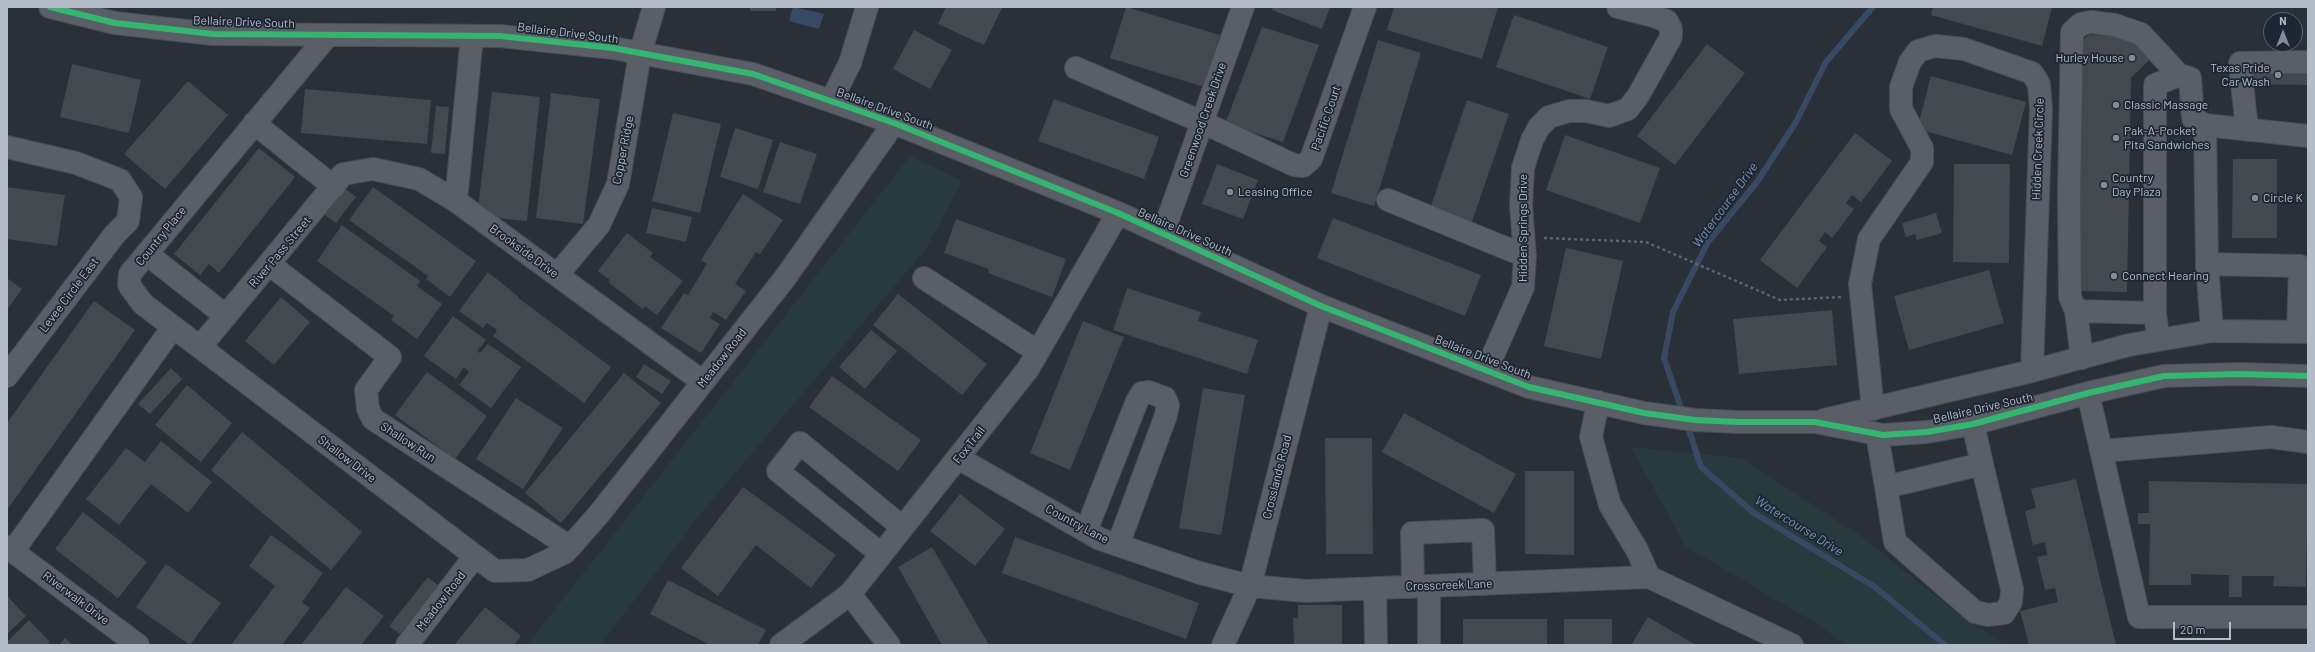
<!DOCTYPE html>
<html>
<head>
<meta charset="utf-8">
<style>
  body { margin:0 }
  #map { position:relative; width:2315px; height:652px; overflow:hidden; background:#2a3038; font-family:Barlow,sans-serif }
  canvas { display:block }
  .frame { position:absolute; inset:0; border:8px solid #b4bcc9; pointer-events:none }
  .north { position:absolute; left:2263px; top:12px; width:40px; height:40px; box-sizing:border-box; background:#1d2633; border:1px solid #59626f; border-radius:50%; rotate:0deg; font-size:11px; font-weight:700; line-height:16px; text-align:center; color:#b4bcc9 }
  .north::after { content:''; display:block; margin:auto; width:14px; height:18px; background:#848b96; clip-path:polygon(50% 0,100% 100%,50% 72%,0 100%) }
  .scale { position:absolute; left:2173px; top:622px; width:58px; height:18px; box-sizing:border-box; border:2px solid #b4bcc9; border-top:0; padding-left:5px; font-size:12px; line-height:14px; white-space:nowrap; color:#b4bcc9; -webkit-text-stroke:3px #1d2633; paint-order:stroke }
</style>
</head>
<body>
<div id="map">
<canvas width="2315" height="652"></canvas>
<div class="frame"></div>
<div class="north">N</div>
<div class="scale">20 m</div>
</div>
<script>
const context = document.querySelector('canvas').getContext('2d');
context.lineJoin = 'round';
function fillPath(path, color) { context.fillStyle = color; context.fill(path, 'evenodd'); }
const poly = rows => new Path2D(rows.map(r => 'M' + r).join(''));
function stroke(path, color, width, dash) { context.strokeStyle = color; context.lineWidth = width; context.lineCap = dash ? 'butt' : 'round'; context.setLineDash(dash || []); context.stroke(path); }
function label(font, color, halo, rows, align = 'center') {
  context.font = font + ' Barlow,sans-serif'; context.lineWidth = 3.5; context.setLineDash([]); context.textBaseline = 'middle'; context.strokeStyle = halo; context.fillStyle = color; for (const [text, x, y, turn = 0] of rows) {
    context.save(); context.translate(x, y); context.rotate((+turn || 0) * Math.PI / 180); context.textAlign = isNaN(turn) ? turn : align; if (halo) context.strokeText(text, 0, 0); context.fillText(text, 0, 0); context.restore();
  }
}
fillPath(poly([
  [910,156,962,181,926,249,707,506,600,645,527,645],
  [1631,447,1742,458,1862,537,1957,613,2005,645,1847,645,1814,622,1686,547]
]), '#273a3e');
fillPath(poly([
  [793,7,824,14,819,29,789,21]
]), '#384963');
stroke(poly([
  [1683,414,1664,358,1673,312,1708,242,1757,182,1796,122,1826,62,1873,7],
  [1687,424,1701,467,1754,513,1875,587,1945,645]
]), '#384963', 6);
fillPath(poly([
  [750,7,776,7,776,11,750,11],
  [946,7,1001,7,1002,8,984,45,938,24],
  [1126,7,1220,35,1204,87,1110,58],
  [1273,7,1330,7,1322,29,1272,10],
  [1394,7,1498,7,1482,59,1387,30],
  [1933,7,2052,7,2042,46,1931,15],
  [1514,15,1608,47,1590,99,1496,67],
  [1262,27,1319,45,1283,142,1225,124],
  [914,30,952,50,930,89,893,69],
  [2088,35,2127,36,2150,59,2131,78,2127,292,2077,291,2081,42],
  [1378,40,1421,53,1374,206,1331,193],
  [1707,44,1745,73,1675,165,1637,136],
  [72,64,141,80,129,133,60,117],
  [2248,65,2308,66,2308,85,2248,84],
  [1931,76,2026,102,2012,155,1917,129],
  [188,81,228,115,165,189,124,154],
  [305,89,431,100,427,144,301,133],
  [492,92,540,97,527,221,477,216],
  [551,93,600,99,583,224,536,218],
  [1054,99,1159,137,1144,179,1038,141],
  [1467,100,1509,114,1472,222,1430,209],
  [436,106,449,107,445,154,431,153],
  [673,113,721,124,700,213,652,201],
  [735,128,773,140,758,189,720,177],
  [1855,133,1892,161,1861,202,1852,195,1846,203,1854,209,1832,238,1825,232,1819,241,1827,247,1797,288,1760,260],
  [1565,135,1660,168,1640,223,1546,190],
  [780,142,817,154,800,204,763,192],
  [259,148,295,177,219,273,209,264,200,275,174,254],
  [2233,159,2277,159,2277,238,2232,238],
  [1217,164,1258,180,1243,219,1202,204],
  [1954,164,2010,164,2009,263,1953,262],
  [342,186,356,197,336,223,322,213],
  [7,187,65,195,57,246,7,239],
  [373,187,476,261,450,297,426,279,428,276,349,220],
  [743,194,783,220,760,254,756,252,735,284,746,291,726,320,713,312,710,318,720,324,701,353,661,328,684,293,688,295,707,264,701,260],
  [652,208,692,217,686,242,646,233],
  [1936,213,1942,233,1917,240,1915,234,1906,237,1902,223],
  [1333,218,1481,275,1465,316,1317,258],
  [956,219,1066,259,1052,297,988,273,989,269,944,253],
  [342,225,420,281,417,286,442,304,417,339,391,320,394,316,317,261],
  [627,233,653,253,650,257,683,281,657,315,645,306,643,309,608,282,610,280,598,271],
  [1566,248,1623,261,1601,359,1544,346],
  [1989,270,2004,323,1909,350,1894,296],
  [488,272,520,298,517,297,611,367,584,403,493,336,497,330,487,323,483,328,459,311],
  [7,278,22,289,7,310],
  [1127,288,1201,312,1198,321,1258,340,1247,374,1113,330],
  [898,294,987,364,962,395,873,325],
  [281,297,310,322,274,365,245,341],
  [94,301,135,330,7,510,7,423],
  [1832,310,1837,365,1739,374,1733,319],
  [453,316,486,340,477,351,480,353,488,344,521,367,491,408,459,385,469,372,464,367,456,379,424,356],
  [1083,321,1124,337,1070,470,1030,453],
  [871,330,897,351,865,389,839,367],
  [644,364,671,381,662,394,636,377],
  [171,368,182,379,150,414,138,404],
  [427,372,487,416,455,459,395,415],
  [624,373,661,403,561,523,525,493],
  [832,376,921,440,898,471,809,407],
  [187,385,232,423,201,462,155,425],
  [1203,388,1245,395,1221,535,1179,528],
  [516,398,563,428,523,489,476,459],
  [1404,413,1516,474,1494,513,1382,452],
  [242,432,362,532,331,570,211,470],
  [1325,438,1372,438,1373,554,1326,554],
  [161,441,212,482,188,513,151,484,119,525,86,499,126,448,145,462],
  [1525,471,1574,471,1574,555,1525,554],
  [2076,479,2116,645,2029,645,2020,611,2058,602,2055,588,2045,590,2037,557,2047,555,2045,542,2033,545,2025,511,2036,508,2031,489],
  [2149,481,2308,484,2306,587,2273,586,2274,576,2242,576,2242,597,2229,597,2229,575,2191,574,2191,585,2149,585,2150,524,2138,524,2138,513,2149,513],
  [743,487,836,555,811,588,756,545,718,596,681,568],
  [960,494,1005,529,975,566,930,531],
  [83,512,147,562,118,598,55,549],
  [271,535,323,573,302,602,310,608,282,645,231,645,275,586,249,566],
  [1015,537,1199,603,1186,639,1002,573],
  [932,547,989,645,942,645,898,567],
  [166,564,221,603,190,645,136,607],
  [428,577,439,586,400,634,389,626],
  [668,580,766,630,758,645,710,645,650,614],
  [346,587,384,616,361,645,301,645],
  [7,596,26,616,7,634],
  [1298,605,1342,605,1342,645,1294,645,1293,618,1298,618],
  [485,607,521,636,514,645,454,645],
  [1648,617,1694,644,1693,645,1631,645],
  [1463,619,1547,619,1547,645,1463,645],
  [1564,619,1612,619,1612,645,1564,645],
  [29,620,50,642,46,645,7,645,7,642],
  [65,638,73,645,59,645]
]), '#444950');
const minor = poly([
  [50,7,115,23,213,34,500,36,613,48,753,74,894,123,1118,213,1321,306,1529,387,1644,413,1695,420,1738,422,1815,422,1883,435,1927,432,1973,424,2088,393,2164,376,2239,374,2308,376],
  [328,35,130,274,129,285,143,304,495,571,528,570,564,553,570,547,599,514,785,278,894,123],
  [1076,68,1202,122,1294,165,1303,166,1311,159,1365,7],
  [831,101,850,63,867,7],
  [254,123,334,187],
  [2205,125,2207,264,2212,331],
  [2247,130,2240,63,2308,62],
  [7,147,76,163,120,180,131,197,128,221,115,234,7,376],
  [1388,200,1525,256],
  [456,201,472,36],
  [1163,233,1243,7],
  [147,254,226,316],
  [269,264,390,357,366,390,368,409,373,419,570,547],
  [2207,264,2300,266,2298,332],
  [557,275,599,225,618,184,640,54,654,7],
  [924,278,1038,352],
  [2076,311,2070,297,2069,195,2072,32,2081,24,2091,22,2115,25,2141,34,2179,75],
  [2155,313,2155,85,2179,75,2190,78,2193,118,2205,125,2308,136],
  [200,347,343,174,373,169,419,179,456,201,703,382],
  [2082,358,2076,311,2155,313,2157,328],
  [1487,369,1523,287,1525,256,1521,205,1523,168,1532,140,1539,127,1549,117,1569,111,1586,111,1609,116,1628,109,1638,96,1671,37,1671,29,1667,21,1654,16,1618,7],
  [2088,393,2139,617,2308,617],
  [1598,402,1591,437,1610,505,1637,550,1649,577,1792,645],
  [1873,409,1860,284,1869,239,1922,162,1922,148,1901,109,1901,87,1910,62,1918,51,1935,46,1964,49,2032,73,2039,84,2041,109,2032,371],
  [1824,420,2032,371,2129,345,2212,331,2308,332],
  [1877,434,1886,487,1982,464,1973,424],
  [2101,451,2271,437,2308,442],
  [958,458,1100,539,1200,573,1250,586,1306,591,1649,577],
  [1886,487,1895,542,1975,612,1988,615,2004,613,2011,602,2012,589,1982,464],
  [1086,531,1137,401,1142,393,1149,392,1165,398,1168,405,1166,415,1118,545],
  [7,547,138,645],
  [13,551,173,327],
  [881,554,778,471,800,443,902,527],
  [1413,587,1412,533,1483,530,1485,584],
  [1375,588,1376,645],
  [850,594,889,645],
  [407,645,475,556],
  [781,645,850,594,1028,369,1118,213],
  [1223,645,1250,586,1321,306],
  [1429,645,1429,586]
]);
stroke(minor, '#484c53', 24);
stroke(poly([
  [1544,238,1646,242,1780,300,1841,297]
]), '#5d636a', 2.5, [3, 3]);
stroke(minor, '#5a5e66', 22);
stroke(poly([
  [50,7,115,23,213,34,500,36,613,48,753,74,894,123,1118,213,1321,306,1529,387,1644,413,1695,420,1738,422,1815,422,1883,435,1927,432,1973,424,2088,393,2164,376,2239,374,2308,376]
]), '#33b770', 6);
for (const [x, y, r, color] of [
  [2132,58,4,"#848b96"],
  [2278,75,4,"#848b96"],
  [2116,105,4,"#848b96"],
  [2116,138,4,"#848b96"],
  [2104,185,4,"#848b96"],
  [1230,192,4,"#848b96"],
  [2255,198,4,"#848b96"],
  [2114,276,4,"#848b96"]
]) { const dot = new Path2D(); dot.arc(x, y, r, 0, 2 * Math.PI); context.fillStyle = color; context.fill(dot); stroke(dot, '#1d2633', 1.5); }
label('12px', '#b4bcc9', '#1d2633', [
  ["Bellaire Drive South",244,22,2],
  ["Bellaire Drive South",568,33,7],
  ["Bellaire Drive South",885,109,20],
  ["Pacific Court",1326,118,-71],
  ["Greenwood Creek Drive",1203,120,-71],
  ["Hidden Creek Circle",2038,149,-88],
  ["Copper Ridge",623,150,-79],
  ["Hidden Springs Drive",1523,228,-90],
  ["Bellaire Drive South",1185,232,24],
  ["Country Place",161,236,-51],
  ["Brookside Drive",524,251,36],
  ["River Pass Street",280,252,-50],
  ["Levee Circle East",69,295,-53],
  ["Bellaire Drive South",1483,357,21],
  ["Meadow Road",722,358,-52],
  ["Bellaire Drive South",1983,408,-13],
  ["Shallow Run",408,442,33],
  ["Fox Trail",969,445,-52],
  ["Shallow Drive",347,459,37],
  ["Crosslands Road",1277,477,-76],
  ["Country Lane",1077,524,28],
  ["Crosscreek Lane",1449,585,-2],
  ["Riverwalk Drive",76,598,37],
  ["Meadow Road",441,601,-52]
]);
label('12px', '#b4bcc9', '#1d2633', [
  ["Hurley House",2124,58,"right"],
  ["Texas Pride",2270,68,"right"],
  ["Car Wash",2270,82,"right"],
  ["Classic Massage",2124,105],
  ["Pak-A-Pocket",2124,131],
  ["Pita Sandwiches",2124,145],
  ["Country",2112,178],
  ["Day Plaza",2112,192],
  ["Leasing Office",1238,192],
  ["Circle K",2263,198],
  ["Connect Hearing",2122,276]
], 'left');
label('italic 13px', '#7c92b1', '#1d2633', [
  ["Watercourse Drive",1725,205,-54],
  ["Watercourse Drive",1799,526,32]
]);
</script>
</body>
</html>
